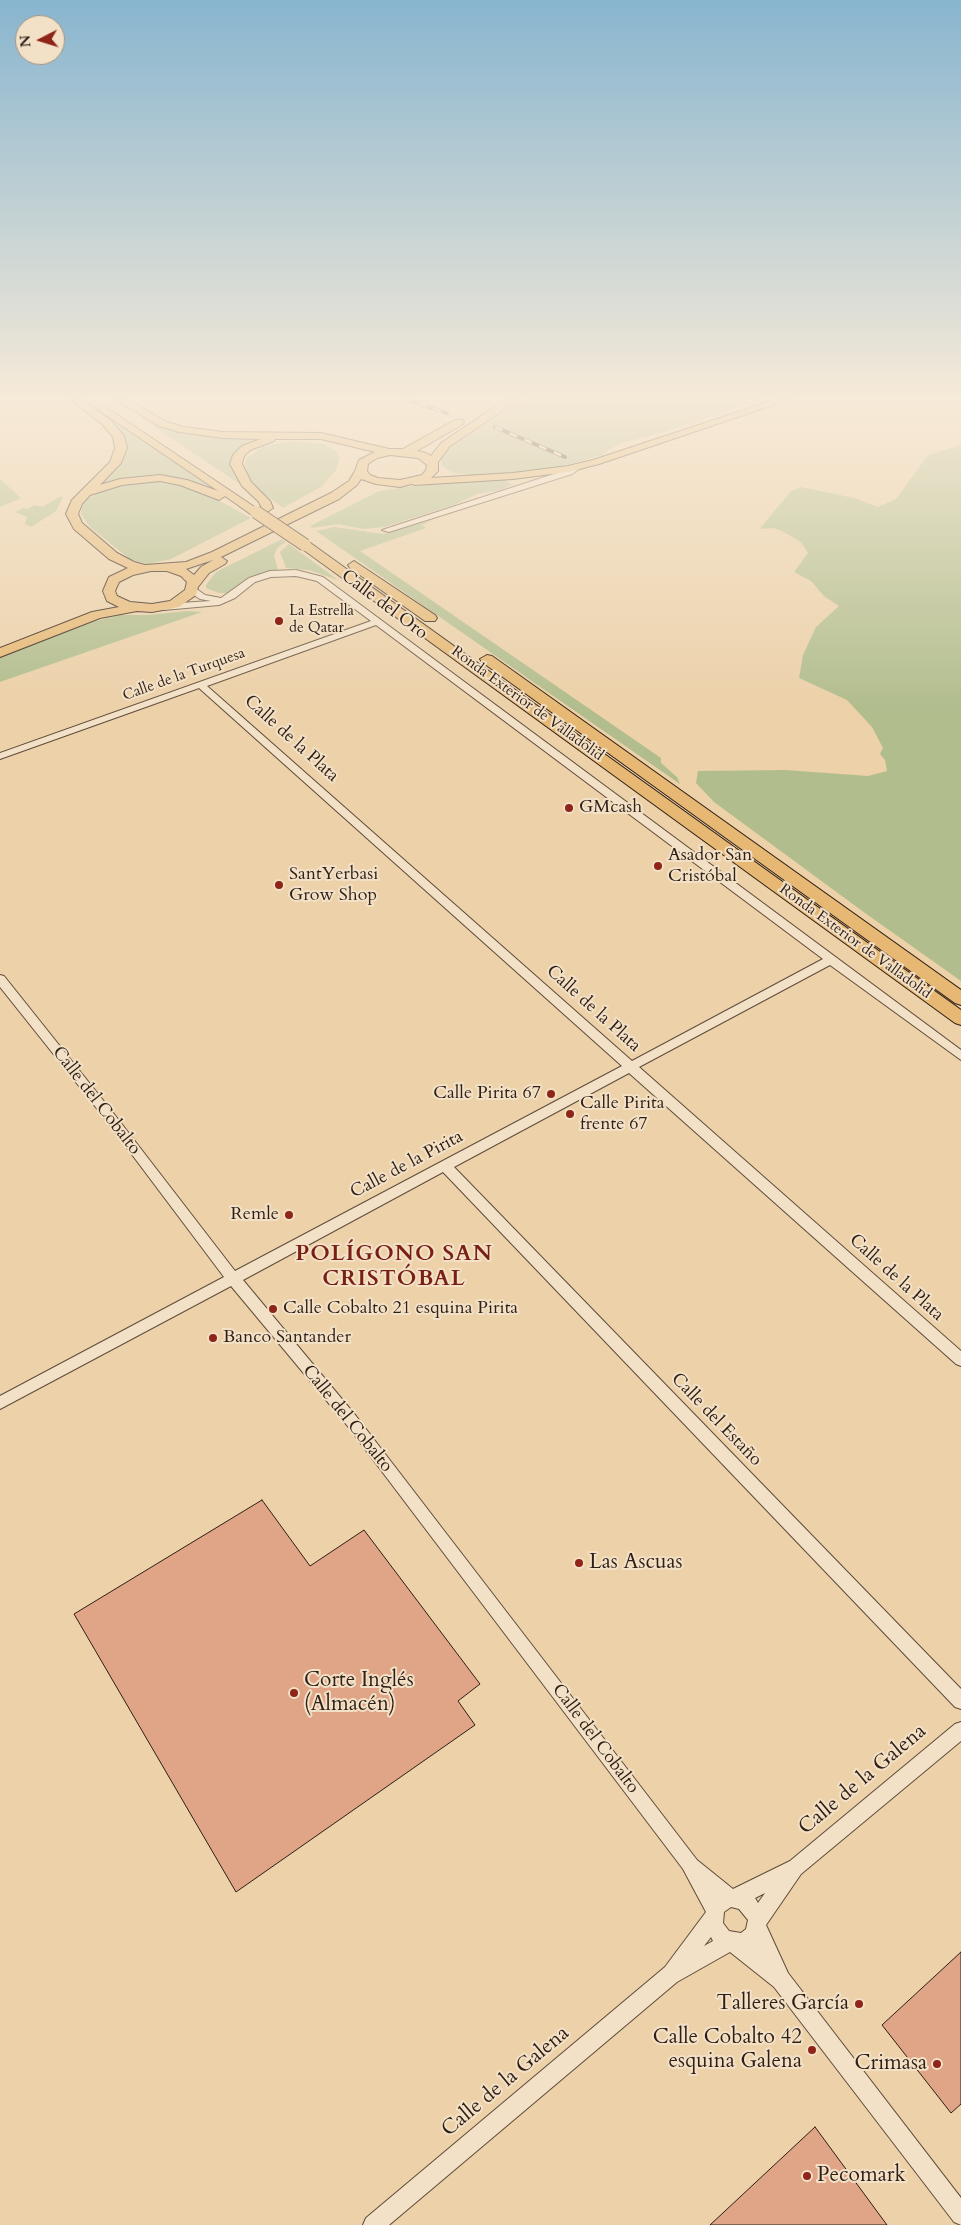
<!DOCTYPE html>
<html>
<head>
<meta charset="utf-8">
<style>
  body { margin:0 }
  #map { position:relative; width:961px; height:2225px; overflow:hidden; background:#ecd1a9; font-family:Cardo,serif }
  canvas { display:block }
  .north { position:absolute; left:15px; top:15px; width:50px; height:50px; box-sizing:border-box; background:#f3e1c7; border:1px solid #a59380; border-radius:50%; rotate:265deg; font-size:14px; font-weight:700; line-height:20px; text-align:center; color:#2f1e15 }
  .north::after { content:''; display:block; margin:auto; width:18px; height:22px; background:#8f2418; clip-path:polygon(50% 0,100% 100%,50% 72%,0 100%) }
</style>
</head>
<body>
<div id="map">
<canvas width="961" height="2225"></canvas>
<div class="north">N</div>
</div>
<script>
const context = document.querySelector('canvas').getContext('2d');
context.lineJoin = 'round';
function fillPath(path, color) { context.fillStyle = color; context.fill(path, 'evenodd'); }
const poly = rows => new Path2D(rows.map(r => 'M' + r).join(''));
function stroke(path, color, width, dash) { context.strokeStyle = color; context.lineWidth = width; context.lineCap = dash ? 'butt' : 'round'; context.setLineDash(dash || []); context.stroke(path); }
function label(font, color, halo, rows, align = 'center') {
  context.font = font + ' Cardo,serif'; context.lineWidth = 4; context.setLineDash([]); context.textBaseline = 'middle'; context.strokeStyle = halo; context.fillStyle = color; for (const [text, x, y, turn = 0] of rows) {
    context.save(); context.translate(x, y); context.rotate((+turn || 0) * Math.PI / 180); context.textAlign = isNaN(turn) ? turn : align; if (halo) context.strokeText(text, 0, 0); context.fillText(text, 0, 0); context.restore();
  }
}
fillPath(poly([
  [525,398,765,398,667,431,618,444,602,455,557,468,501,474,471,475,454,473,443,467,441,460,446,451],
  [102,414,166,456,219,494,174,478,97,485,116,468,115,426],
  [145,418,161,426,211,437,272,436,245,446,232,458,233,471,244,487,142,419],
  [289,441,323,444,336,451,340,457,336,470,321,487,283,508,256,488,248,477,245,463,247,458,262,447],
  [961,445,961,981,865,913,714,802,696,783,698,771,785,770,868,776,887,771,885,760,880,754,883,748,872,727,847,700,799,678,803,655,816,627,839,606,824,596,811,581,794,572,808,553,801,542,782,531,773,528,761,529,761,527,791,491,801,487,854,498,878,507,896,499,928,455],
  [0,479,21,498,0,507],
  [505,480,512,485,500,490,477,494,454,505,384,527,363,529,339,524,312,528,310,526,379,491,438,482],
  [150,481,171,483,205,493,251,518,171,559,148,564,131,560,90,527,81,514,82,507,89,498,105,489,121,484],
  [59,497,63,497,56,511,31,527,25,524,27,517,15,512,23,508,27,509,34,505,42,507],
  [433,520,422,525,426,528,360,551,661,758,661,763,677,777,680,784,316,531,334,527,383,534],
  [282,539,286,542,278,547,274,555,278,570,248,578,227,593,219,593,206,588,206,585,216,572],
  [289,544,338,580,309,570,286,568,280,552],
  [188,611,202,612,0,682,0,657,83,624,121,615,148,615]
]), '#b1bd8d');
const building = poly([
  [262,1500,310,1566,364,1530,480,1684,458,1701,475,1725,236,1892,74,1614,262,1500],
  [961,1952,961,2104,951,2113,882,2025,961,1952],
  [815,2127,887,2225,710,2225,815,2127]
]);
fillPath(building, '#dfa586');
stroke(building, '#2f1e15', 1);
const minor = poly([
  [576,464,583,466,572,474,389,532,382,530,566,470,576,464],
  [296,570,323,577,961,1050,961,1060,830,965,639,1067,961,1351,961,1366,956,1364,629,1073,454,1167,961,1689,961,1709,955,1707,443,1172,243,1280,356,1416,697,1860,733,1889,790,1861,955,1724,961,1722,961,1741,801,1874,766,1925,788,1973,961,2198,961,2225,954,2222,774,1987,730,1952,677,1982,389,2225,363,2225,366,2218,665,1967,706,1912,683,1869,346,1424,231,1286,0,1409,0,1396,224,1277,106,1120,0,987,0,975,4,976,114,1114,235,1271,622,1066,199,688,0,759,0,753,371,621,317,581,296,576,271,577,255,582,235,598,219,605,164,610,160,607,164,604,211,601,200,599,189,592,189,588,195,588,205,595,221,598,249,578,270,571,296,570],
  [376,625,823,959,632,1061,207,686,376,625],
  [765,1893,758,1903,755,1898,765,1893],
  [731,1907,739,1909,748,1920,746,1929,741,1933,729,1931,723,1923,724,1912,731,1907],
  [711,1937,713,1941,704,1946,711,1937]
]);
const major = poly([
  [780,398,794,398,599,464,568,472,513,479,414,485,409,482,414,479,513,473,568,466,593,460,780,398]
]);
const highway = poly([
  [69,398,81,398,111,421,124,436,127,448,121,463,100,485,120,479,160,475,187,480,218,491,100,411,99,409,100,407,104,406,262,512,256,516,252,515,225,496,219,500,180,485,160,481,122,485,90,495,82,504,78,514,82,523,117,553,134,562,145,565,186,562,212,552,331,493,349,481,355,471,359,460,375,452,321,439,275,439,274,441,250,450,244,456,242,464,251,482,270,501,273,508,267,512,263,511,259,502,242,486,230,464,233,455,242,446,261,439,223,438,179,432,159,426,112,398,125,398,167,422,184,427,223,432,321,433,389,449,403,449,455,420,463,420,464,422,463,424,417,451,426,453,431,456,441,443,508,398,521,398,449,447,438,462,438,471,430,479,400,487,376,484,361,479,357,485,339,499,221,557,227,561,225,564,209,573,198,587,196,595,179,607,152,612,137,611,100,618,0,657,0,648,92,612,119,607,107,601,103,591,109,577,128,568,109,559,74,529,66,514,72,500,110,462,115,448,113,437,103,425,69,398],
  [390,455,418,458,427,465,426,470,422,475,400,480,378,478,370,475,367,471,368,464,377,458,390,455],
  [213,560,201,567,194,575,186,569,213,560],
  [151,571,167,571,181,576,187,582,185,590,170,601,152,604,130,602,117,596,115,591,119,582,133,575,151,571],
  [305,541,309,542,961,1010,961,1025,955,1023,301,548,299,545,301,542,305,541],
  [354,561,435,615,437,618,435,621,425,621,350,568,348,565,354,561],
  [487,655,492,656,961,990,961,1005,955,1003,482,662,480,659,487,655]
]);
stroke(minor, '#5e4b3a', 2);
stroke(major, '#2f1e15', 2);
stroke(highway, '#2f1e15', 2);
fillPath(minor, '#f3e1c7');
fillPath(major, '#e6b874');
fillPath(highway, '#e6b874');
const rail = poly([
  [403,398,447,413],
  [495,427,565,457]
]);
stroke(rail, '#2f1e15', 4);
stroke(rail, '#f3e1c7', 2.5, [8]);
const highwayBridge = poly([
  [256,512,305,545]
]);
stroke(highwayBridge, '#2f1e15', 14, []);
stroke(highwayBridge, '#e6b874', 12);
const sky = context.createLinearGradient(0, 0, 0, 710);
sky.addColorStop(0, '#88b5cf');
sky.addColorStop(0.56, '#f6ead8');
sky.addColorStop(1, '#f6ead800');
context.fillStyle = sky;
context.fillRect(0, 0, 961, 710);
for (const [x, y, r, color] of [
  [279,621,5,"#8f2418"],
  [569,808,5,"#8f2418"],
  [658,866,5,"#8f2418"],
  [279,885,5,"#8f2418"],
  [551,1094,5,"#8f2418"],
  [570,1114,5,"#8f2418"],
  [289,1215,5,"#8f2418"],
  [273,1309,5,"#8f2418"],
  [213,1338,5,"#8f2418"],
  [579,1563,5,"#8f2418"],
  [294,1693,5,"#8f2418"],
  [859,2004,5,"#8f2418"],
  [812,2050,5,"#8f2418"],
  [937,2064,5,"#8f2418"],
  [807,2176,5,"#8f2418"]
]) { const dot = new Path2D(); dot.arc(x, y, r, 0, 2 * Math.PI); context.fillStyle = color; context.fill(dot); stroke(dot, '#f3e1c7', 2); }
label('15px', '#2f1e15', '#f3e1c7', [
  ["La Estrella",289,612],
  ["de Qatar",289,629]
], 'left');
label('15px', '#2f1e15', '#f3e1c7', [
  ["Calle de la Turquesa",184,675,-20],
  ["Ronda Exterior de Valladolid",527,704,36],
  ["Ronda Exterior de Valladolid",855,942,36]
]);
label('18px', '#2f1e15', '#f3e1c7', [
  ["Calle del Oro",384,605,37],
  ["Calle de la Plata",291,739,42],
  ["Calle de la Plata",593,1009,42],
  ["Calle del Cobalto",96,1101,52],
  ["Calle de la Pirita",407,1165,-28],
  ["Calle de la Plata",896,1278,42],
  ["Calle del Cobalto",347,1419,51],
  ["Calle del Estaño",716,1420,46],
  ["Calle del Cobalto",595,1739,53]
]);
label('18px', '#2f1e15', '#f3e1c7', [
  ["GMcash",579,808],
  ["Asador San",668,856],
  ["Cristóbal",668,877],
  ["SantYerbasi",289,875],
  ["Grow Shop",289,896],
  ["Calle Pirita 67",541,1094,"right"],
  ["Calle Pirita",580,1104],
  ["frente 67",580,1125],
  ["Remle",279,1215,"right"],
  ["Calle Cobalto 21 esquina Pirita",283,1309],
  ["Banco Santander",223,1338]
], 'left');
label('21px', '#2f1e15', '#f3e1c7', [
  ["Las Ascuas",589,1563],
  ["Corte Inglés",304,1681],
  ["(Almacén)",304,1705],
  ["Talleres García",849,2004,"right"],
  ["Calle Cobalto 42",802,2038,"right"],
  ["esquina Galena",802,2062,"right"],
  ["Crimasa",927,2064,"right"],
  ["Pecomark",817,2176]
], 'left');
label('21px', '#2f1e15', '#f3e1c7', [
  ["Calle de la Galena",863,1780,-40],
  ["Calle de la Galena",506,2082,-40]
]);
context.letterSpacing = '1px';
label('bold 22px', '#7a1f14', '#f3e1c7', [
  ["POLÍGONO SAN",394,1255],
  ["CRISTÓBAL",394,1280]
]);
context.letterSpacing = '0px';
</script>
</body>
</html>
